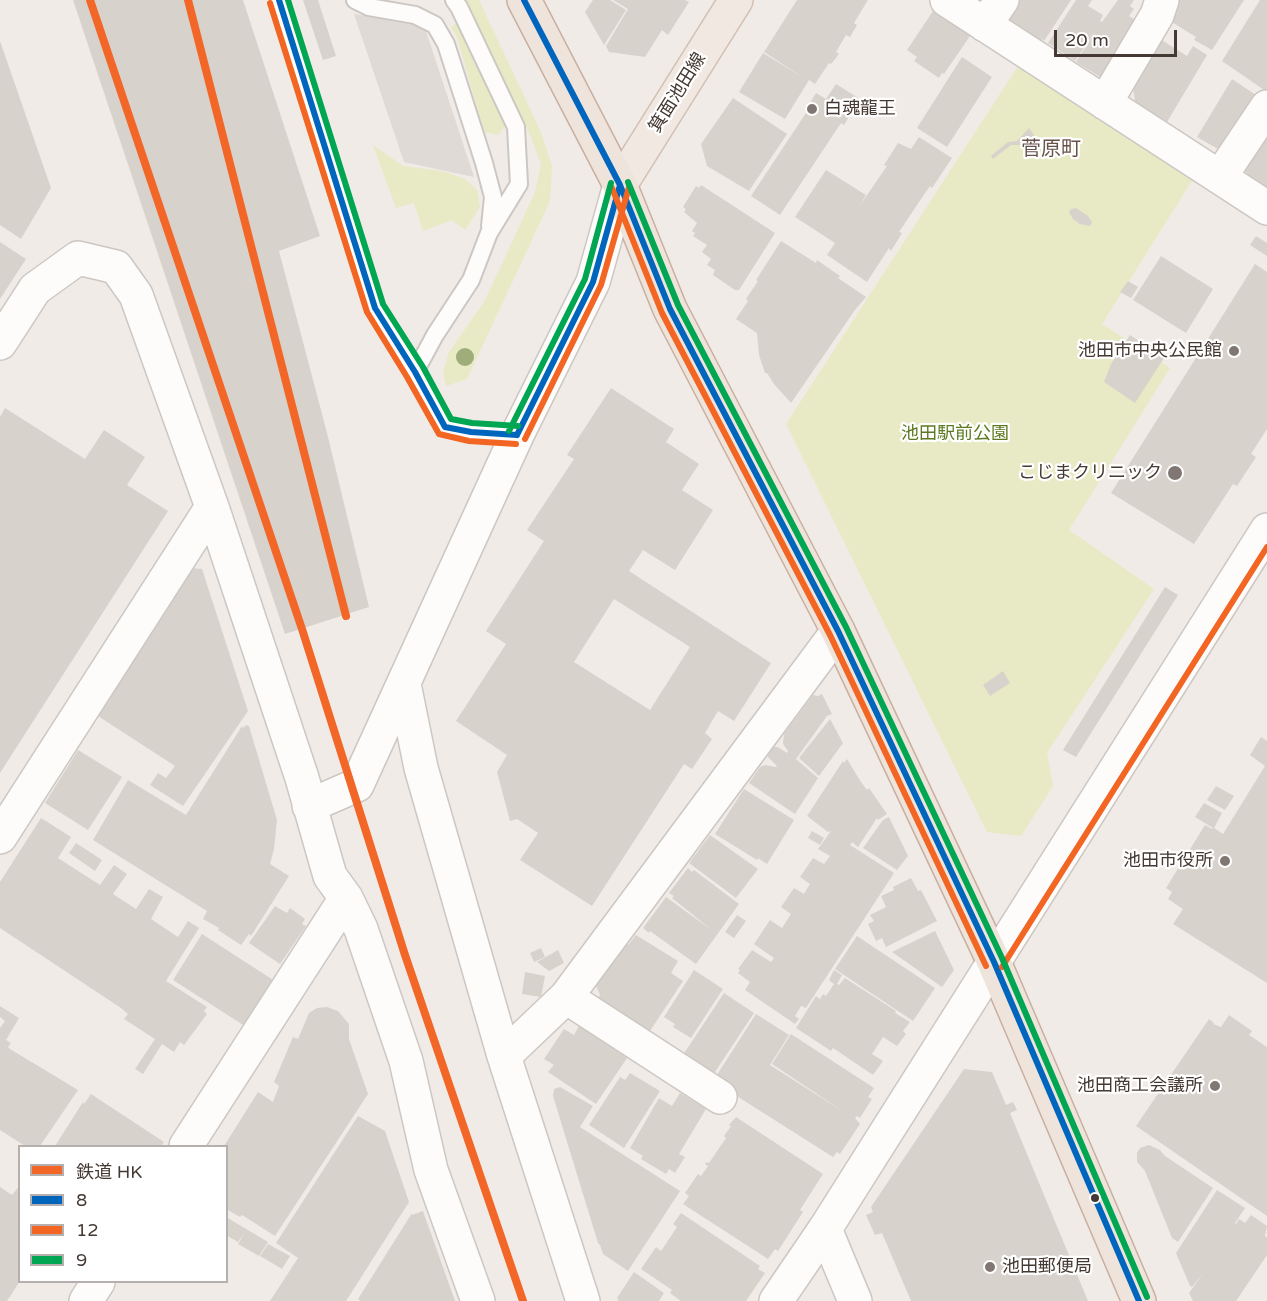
<!DOCTYPE html>
<html>
<head>
<meta charset="utf-8">
<style>
  body { margin:0 }
  #map { position:relative; width:1267px; height:1301px; overflow:hidden; background:#f0ebe6; font-family:"Varela Round","Noto Sans JP",sans-serif }
  canvas { display:block }
  .legend { position:absolute; left:18px; top:1145px; width:210px; height:138px; box-sizing:border-box; background:#fff; border:2px solid #b5b0ad; margin:0; padding:8px 10px; list-style:none; font-size:18px; color:#453933 }
  .legend li { display:flex; align-items:center; gap:12px; height:30px }
  .legend b { width:30px; border:2px solid #b5b0ad }
  .scale { position:absolute; left:1054px; top:30px; width:123px; height:27px; box-sizing:border-box; border:3px solid #453933; border-top:0; padding-left:8px; font-size:18px; line-height:21px; white-space:nowrap; color:#453933; -webkit-text-stroke:4px #fff; paint-order:stroke }
</style>
</head>
<body>
<div id="map">
<canvas width="1267" height="1301"></canvas>
<ul class="legend">
<li><b style="height:8px;background:#f26627"></b>鉄道 HK</li>
<li><b style="height:8px;background:#0065bd"></b>8</li>
<li><b style="height:8px;background:#f26522"></b>12</li>
<li><b style="height:8px;background:#00a651"></b>9</li>
</ul>
<div class="scale">20 m</div>
</div>
<script>
const context = document.querySelector('canvas').getContext('2d');
context.lineJoin = 'round';
function fillPath(path, color) { context.fillStyle = color; context.fill(path, 'evenodd'); }
const poly = rows => new Path2D(rows.map(r => 'M' + r).join(''));
function stroke(path, color, width, dash) { context.strokeStyle = color; context.lineWidth = width; context.lineCap = dash ? 'butt' : 'round'; context.setLineDash(dash || []); context.stroke(path); }
function label(font, color, halo, rows, align = 'center') {
  context.font = font + ' "Varela Round","Noto Sans JP",sans-serif'; context.lineWidth = 4.5; context.setLineDash([]); context.textBaseline = 'middle'; context.strokeStyle = halo; context.fillStyle = color; for (const [text, x, y, turn = 0] of rows) {
    context.save(); context.translate(x, y); context.rotate((+turn || 0) * Math.PI / 180); context.textAlign = isNaN(turn) ? turn : align; if (halo) context.strokeText(text, 0, 0); context.fillText(text, 0, 0); context.restore();
  }
}
fillPath(poly([
  [464,0,479,0,540,130,552,166,550,201,467,379,446,386,443,372,449,352,484,302,514,238,535,192,541,164,530,135,470,9],
  [458,22,506,125,498,135,484,132,457,37,451,27],
  [1020,63,1195,176,1102,324,1170,368,1069,530,1154,589,1047,753,1053,786,1021,836,987,832,786,424],
  [373,145,403,166,442,171,465,179,477,190,480,207,465,230,452,220,423,231,414,203,396,208]
]), '#e7eac4');
fillPath(poly([
  [354,14,424,25,474,177,404,162]
]), '#dfdad6');
fillPath(poly([
  [73,0,243,0,320,236,279,251,327,433,369,607,285,634],
  [303,0,318,0,336,56,323,60],
  [593,0,610,0,626,10,604,45,585,12],
  [613,0,685,0,689,2,668,35,662,30,645,57,609,52,606,46,628,9],
  [797,0,868,0,854,23,857,25,850,37,846,35,836,52,839,54,831,64,829,63,815,84,809,80,785,119,739,92,763,53,804,78,764,52],
  [1016,0,1071,0,1044,41,1042,39,1040,43,1004,19],
  [1076,0,1092,0,1088,6,1103,15,1100,21,1102,22,1118,0,1134,0,1130,6,1134,9,1129,16,1146,27,1110,83,1076,62,1097,29,1075,61,1048,43],
  [1176,0,1244,0,1212,50,1194,40,1196,37,1170,21,1176,11],
  [1260,0,1267,0,1267,92,1222,61],
  [935,8,972,33,944,74,942,73,939,78,914,61,917,57,907,50],
  [1160,39,1187,56,1193,46,1207,55,1167,122,1160,117,1157,122,1135,102,1133,87],
  [0,41,51,188,21,239,0,225],
  [962,57,992,77,947,147,917,128],
  [1232,79,1259,97,1225,153,1197,137],
  [836,84,860,99,844,125,841,123,780,215,751,196,812,104,810,103,816,93,826,99],
  [733,98,787,134,749,191,707,166,701,144],
  [1267,127,1267,189,1245,176,1247,173,1240,169],
  [1029,128,1042,147,1039,150,1030,139,1028,139,1020,145,1011,145,993,159,991,156,1008,142,1017,141],
  [919,137,952,158,932,188,930,186,919,202,899,232,902,233,891,251,889,248,867,282,827,255,835,243,795,217,826,170,866,195,858,208,887,166,884,165,898,143,911,149],
  [701,185,775,233,739,290,735,290,713,275,715,270,707,265,711,259,702,252,707,245,693,236,695,233,692,231,697,223,684,212,686,209,683,207,696,186,699,188],
  [1076,208,1088,216,1092,222,1090,226,1080,224,1073,219,1069,212,1071,209],
  [1256,236,1267,243,1267,256,1250,245],
  [781,241,816,263,817,260,840,276,838,278,866,297,855,310,791,403,774,384,767,373,765,373,759,355,757,333,736,319,748,301,746,299,758,281,756,280],
  [0,242,26,259,0,299],
  [1161,256,1213,289,1186,333,1133,300],
  [1255,264,1267,272,1267,429,1251,454,1256,457,1237,486,1233,484,1194,544,1111,493],
  [1128,281,1138,287,1131,298,1120,292],
  [1130,335,1164,358,1135,403,1104,382,1111,364],
  [611,388,674,429,666,442,699,464,682,490,713,510,675,570,643,550,629,571,771,663,734,721,718,711,705,733,712,739,692,769,684,764,592,906,520,860,538,833,517,819,510,821,497,772,507,755,456,721,506,644,486,631,544,541,527,530,574,459,567,455],
  [614,599,690,647,650,710,574,662],
  [5,408,85,459,104,430,145,457,127,485,168,511,0,773,0,417],
  [192,568,202,569,248,711,183,806,150,785,158,773,166,778,175,766,98,716],
  [1165,587,1178,595,1076,757,1063,750],
  [1003,671,1010,683,990,696,983,685],
  [822,694,832,714,827,716,796,759,818,778,795,814,749,783,760,767,765,765,776,767,777,766,768,757,769,750,774,747,778,747,787,753,788,751,783,744,784,734,813,695,818,696],
  [830,719,843,743,819,776,799,758],
  [246,725,249,726,277,820,274,849,270,864,289,876,251,936,249,934,241,945,218,930,219,928,203,919,207,911,93,840,128,780,186,815,242,726,243,728],
  [1261,737,1267,741,1267,983,1173,924,1183,909,1168,899,1172,892,1166,888,1205,825,1212,829,1213,828,1195,817,1204,803,1222,813,1214,828,1223,834,1265,766,1250,755],
  [78,750,122,777,88,830,45,803],
  [847,759,861,782,867,790,869,788,887,814,878,820,877,818,858,847,852,842,850,845,894,873,806,1008,801,1006,795,1016,799,1019,795,1024,745,990,750,982,738,973,740,970,738,969,752,950,771,962,774,958,754,944,770,920,782,928,791,914,781,907,794,888,804,894,810,884,800,877,813,858,824,864,830,856,818,849,831,831,828,832,807,816,843,761,844,763],
  [1216,786,1234,796,1225,810,1207,800],
  [744,789,794,820,767,864,758,858,757,860,715,834],
  [889,817,908,856,897,870,863,848,883,820],
  [41,818,71,837,58,858,100,885,114,865,127,874,113,894,136,909,149,889,163,897,151,919,178,937,188,921,199,928,166,981,207,1007,204,1011,207,1014,184,1045,180,1042,174,1052,162,1044,143,1074,135,1069,155,1039,124,1019,128,1014,121,1008,0,928,0,882],
  [812,831,824,838,820,845,808,838],
  [710,835,758,869,736,898,689,863],
  [76,843,102,860,95,871,69,853],
  [688,868,692,872,694,870,739,904,696,964,650,931,649,933,643,928,666,897,713,931,672,898,674,896,669,893],
  [911,878,918,891,921,890,937,921,886,947,882,938,876,941,868,924,874,921,870,915,886,907,881,896,894,890,893,887],
  [275,906,287,913,290,908,305,919,302,924,306,926,280,964,249,943],
  [737,915,746,921,734,938,725,932],
  [935,931,954,970,942,987,892,952],
  [202,934,281,985,251,1030,173,980],
  [636,935,678,961,671,973,683,981,646,1037,598,999,600,995,596,986,626,943,628,945],
  [857,936,935,988,913,1021,835,969],
  [541,948,545,957,534,962,530,953],
  [558,950,564,963,549,971,537,962],
  [694,970,723,989,691,1038,673,1027,675,1024,664,1017],
  [834,970,842,975,837,984,839,985,845,978,896,1011,895,1013,910,1022,903,1031,906,1034,897,1046,883,1037,872,1054,883,1061,873,1075,833,1048,831,1051,796,1028,816,996,820,999,823,994,826,996,834,984,829,980],
  [525,972,545,976,541,997,522,994],
  [724,993,754,1013,711,1078,681,1058],
  [0,1006,19,1018,6,1040,11,1043,8,1047,10,1049,78,1090,40,1146,25,1146,0,1130,0,1028,5,1021,0,1017],
  [327,1007,338,1011,349,1024,349,1039,368,1094,275,1236,242,1215,240,1217,226,1209,226,1146,224,1146,258,1092,273,1102,279,1086,274,1082,293,1037,298,1039,309,1013,317,1008],
  [756,1014,789,1035,770,1065,847,1114,772,1064,791,1034,874,1088,868,1097,872,1099,860,1118,857,1116,855,1118,860,1124,840,1154,837,1152,833,1157,713,1081],
  [1229,1015,1252,1031,1249,1035,1267,1047,1267,1216,1136,1126,1209,1019,1214,1023,1213,1024,1221,1027],
  [579,1026,627,1058,596,1104,548,1072,554,1065,544,1059,564,1029,574,1035],
  [964,1069,992,1072,1006,1105,1013,1102,1017,1110,1010,1113,1088,1301,911,1301,882,1233,875,1235,866,1215,873,1212,871,1207],
  [630,1073,660,1091,624,1148,589,1125,620,1077,625,1080],
  [560,1087,593,1106,580,1127,680,1191,628,1271,603,1254,600,1245,598,1243,553,1096,554,1089],
  [680,1093,706,1109,679,1154,685,1157,675,1173,669,1169,666,1174,641,1159,643,1156,630,1148,659,1098,672,1106],
  [91,1094,164,1142,161,1146,55,1146,83,1102,84,1104],
  [358,1116,385,1131,409,1202,346,1301,270,1301,298,1258,276,1243],
  [736,1117,823,1174,800,1210,803,1212,778,1251,775,1249,768,1259,683,1204,689,1196,685,1193,698,1174,701,1176,708,1166,705,1164,707,1162,709,1163,726,1138,724,1136,731,1126,729,1125],
  [1149,1145,1160,1150,1165,1156,1213,1188,1178,1242,1172,1238,1145,1171,1137,1162,1137,1153,1140,1148],
  [20,1185,20,1281,7,1301,0,1301,0,1187,12,1195],
  [1217,1190,1245,1208,1235,1223,1236,1224,1239,1219,1245,1223,1251,1215,1267,1226,1265,1236,1267,1238,1267,1255,1236,1301,1193,1301,1189,1293,1204,1272,1192,1287,1190,1286,1176,1253],
  [423,1211,455,1301,361,1301,358,1299,412,1213,412,1215],
  [681,1213,760,1266,758,1269,765,1273,746,1301,681,1301,670,1293,672,1290,641,1269,656,1247,661,1251,677,1227,673,1224],
  [226,1217,268,1242,259,1256,238,1244,245,1232,238,1242,226,1235],
  [268,1244,290,1256,282,1269,260,1256],
  [634,1272,664,1293,659,1301,619,1301,617,1298]
]), '#d8d2cd');
const service = poly([
  [279,0,375,308,415,372,445,427,471,432,517,435],
  [355,0,369,7,415,15,435,25,446,44,484,163,493,197,490,226],
  [415,372,435,335,471,280,489,233,519,184,516,127,459,7,454,0]
]);
const minor = poly([
  [947,0,1267,208],
  [985,25,1002,0],
  [1105,103,1157,15,1162,0],
  [1220,177,1267,107],
  [0,343,35,289,78,258,116,267,136,295,212,507,302,778,330,876,346,898,361,929,406,1061,431,1170,478,1301],
  [404,684,421,768,504,1056,583,1301],
  [309,806,357,785,517,435,593,282,620,185],
  [0,837,212,507],
  [566,997,720,1097],
  [504,1056,566,997,838,631],
  [186,1146,346,898],
  [825,1229,855,1301],
  [86,1301,98,1282]
]);
const tertiary = poly([
  [776,1301,825,1229,1267,530]
]);
const primary = poly([
  [620,185,736,0]
]);
const trunk = poly([
  [524,0,620,185,670,309,838,631,994,962,1139,1301]
]);
stroke(service, '#ccc7c3', 20);
stroke(minor, '#ccc7c3', 36);
stroke(tertiary, '#ccc7c3', 36);
stroke(primary, '#d3c0b3', 36);
stroke(trunk, '#c9afa0', 36);
stroke(service, '#fdfcfb', 16);
stroke(minor, '#fdfcfb', 33);
stroke(tertiary, '#fdfcfb', 33);
stroke(primary, '#f1e8e2', 33);
stroke(trunk, '#eee4dc', 33);
stroke(poly([
  [279,0,375,308,415,372,445,427,471,432,517,435],
  [524,0,620,185,670,309,838,631,994,962,1139,1301],
  [517,435,593,282,620,185]
]), '#0065bd', 6);
stroke(poly([
  [270,3,367,312,407,377,439,434,469,441,516,444],
  [612,188,662,313,830,635,986,966],
  [525,439,601,285,629,187],
  [1002,967,1267,547]
]), '#f26522', 6);
stroke(poly([
  [288,0,383,304,423,367,451,419,472,423,518,426],
  [628,182,678,305,846,627,1002,958,1147,1297],
  [509,431,585,279,611,183]
]), '#00a651', 6);
stroke(poly([
  [90,0,302,629,405,955,523,1301],
  [188,0,346,616]
]), '#f26627', 8);
context.fillStyle = '#9fad7b';
for (const [x, y] of [
  [465,357]
]) { context.beginPath(); context.arc(x, y, 9, 0, 2 * Math.PI); context.fill(); }
for (const [x, y, r, color] of [
  [812,109,6,"#817772"],
  [1234,351,6,"#817772"],
  [1175,473,8,"#817772"],
  [1225,861,6,"#817772"],
  [1215,1086,6,"#817772"],
  [1095,1198,5,"#453933"],
  [990,1267,6,"#817772"]
]) { const dot = new Path2D(); dot.arc(x, y, r, 0, 2 * Math.PI); context.fillStyle = color; context.fill(dot); stroke(dot, '#fff', 2); }
label('18px', '#453933', '#fff', [
  ["箕面池田線",678,93,-58]
]);
label('18px', '#453933', '#fff', [
  ["白魂龍王",824,109,"left"],
  ["池田市中央公民館",1222,351],
  ["こじまクリニック",1162,473],
  ["池田市役所",1213,861],
  ["池田商工会議所",1203,1086],
  ["池田郵便局",1002,1267,"left"]
], 'right');
label('18px', '#5d7a23', '#fff', [
  ["池田駅前公園",955,434]
]);
label('20px', '#68534a', '#fff', [
  ["菅原町",1051,150]
]);
</script>
</body>
</html>
